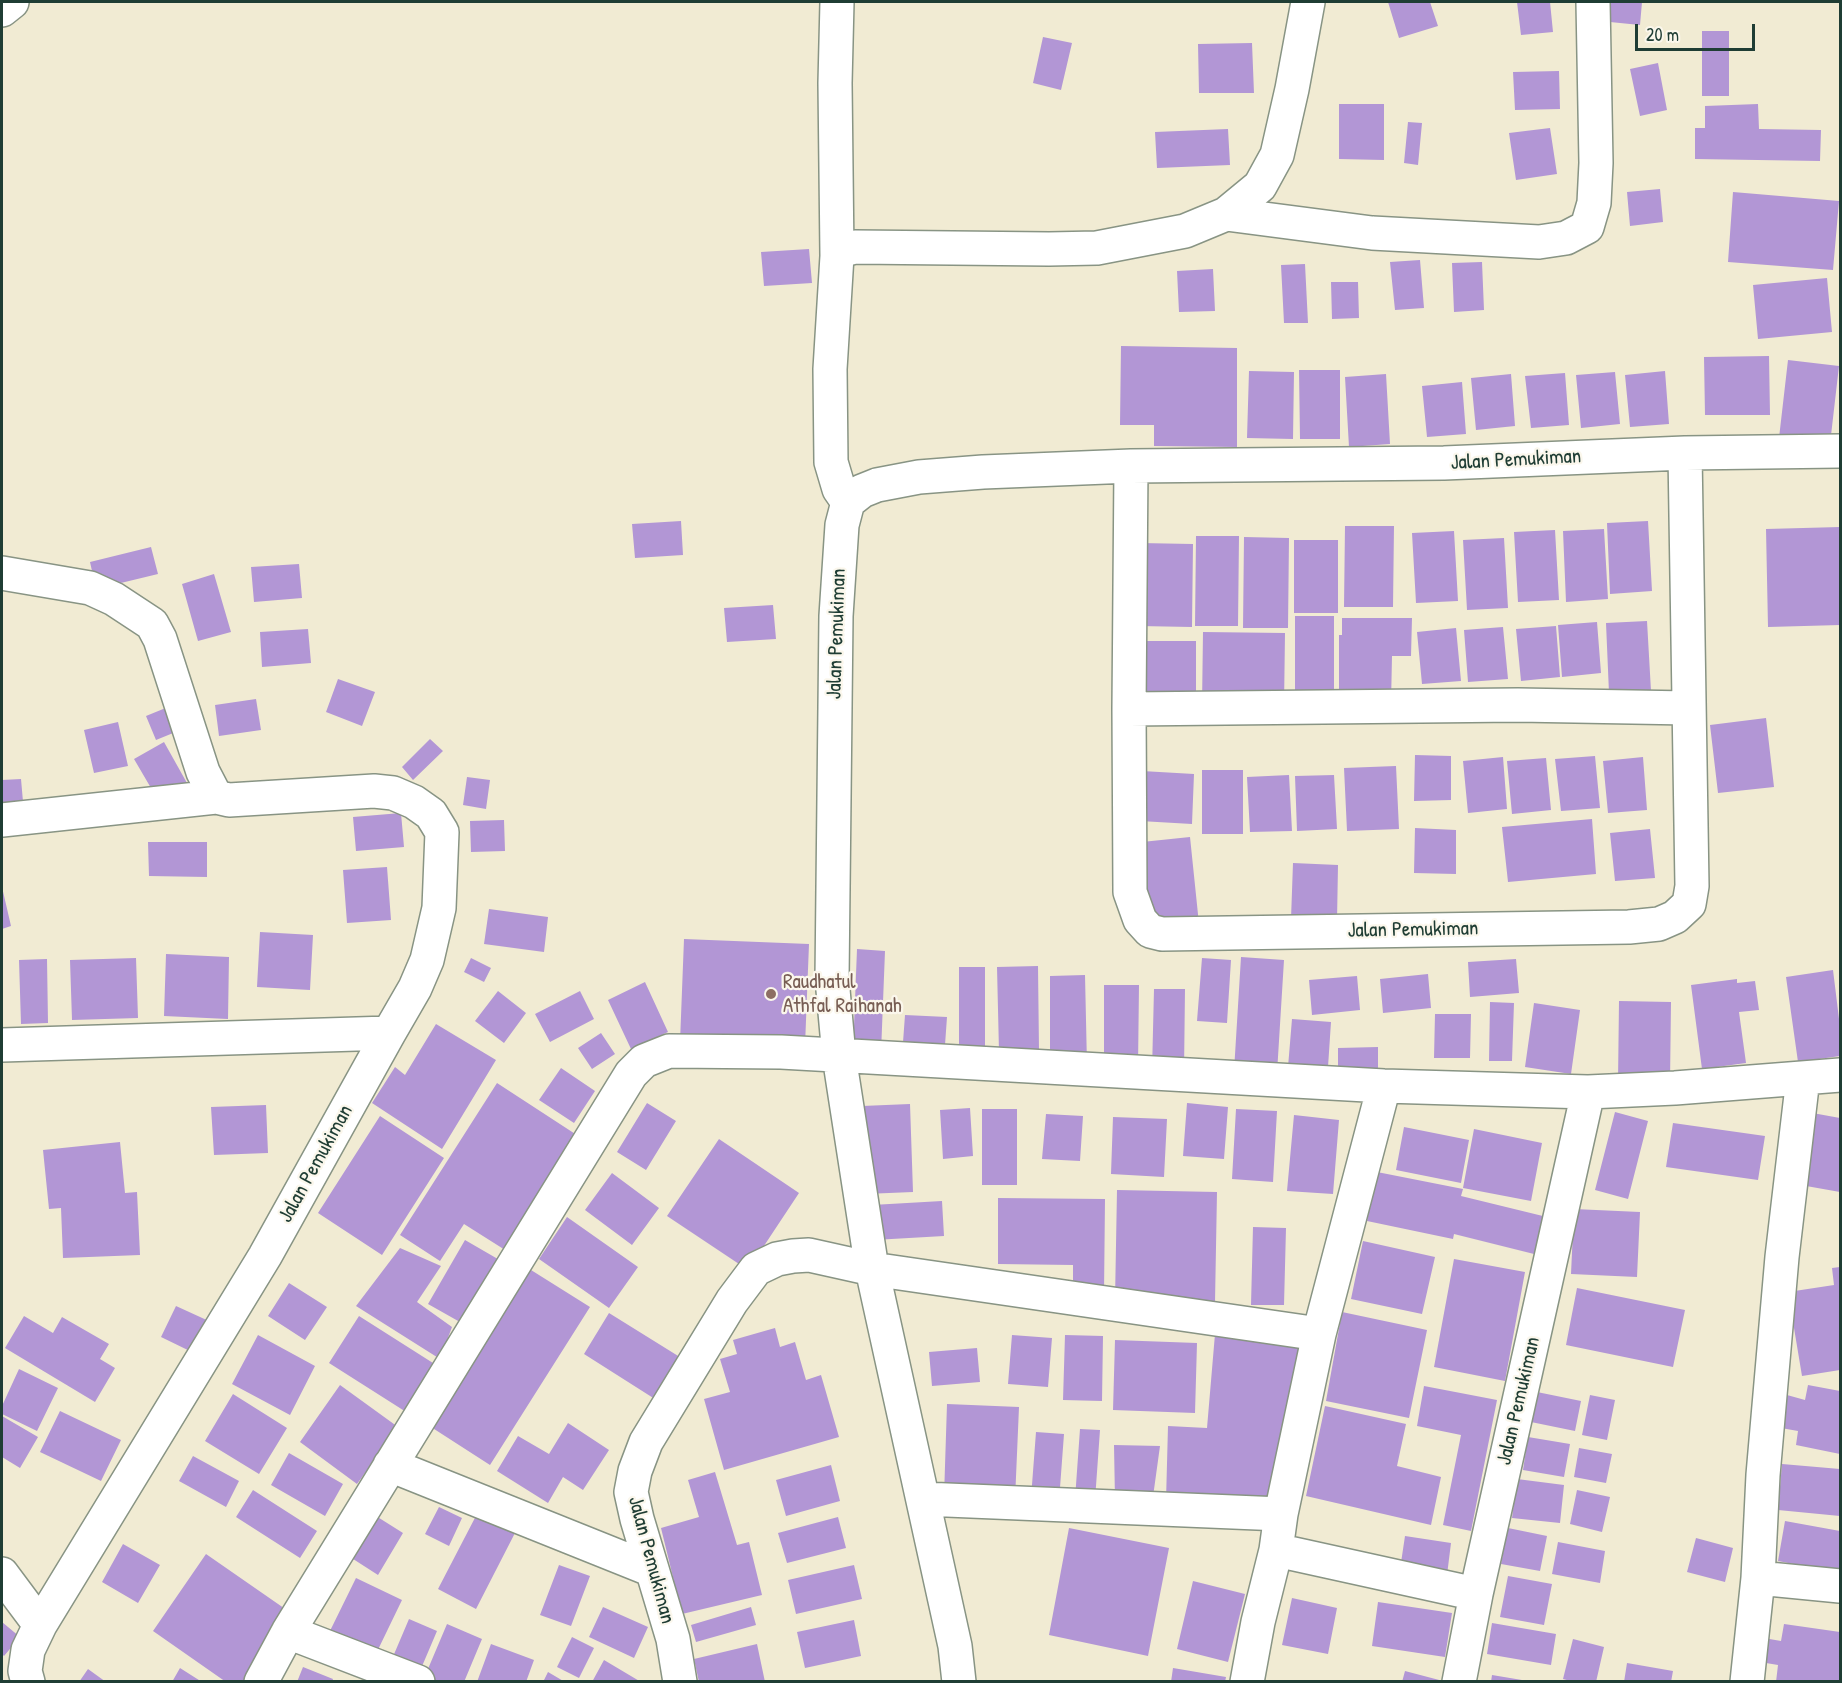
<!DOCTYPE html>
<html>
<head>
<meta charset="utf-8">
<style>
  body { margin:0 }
  #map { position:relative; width:1842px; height:1683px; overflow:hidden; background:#f1ebd3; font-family:"Patrick Hand",sans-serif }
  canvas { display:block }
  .frame { position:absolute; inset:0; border:3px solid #1f3d34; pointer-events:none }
  .scale { position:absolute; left:1635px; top:24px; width:120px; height:27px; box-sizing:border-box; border:3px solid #1f3d34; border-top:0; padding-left:8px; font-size:18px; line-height:21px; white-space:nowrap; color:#1f3d34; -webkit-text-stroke:4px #fbf7ec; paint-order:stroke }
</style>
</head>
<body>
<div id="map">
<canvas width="1842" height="1683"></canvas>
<div class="frame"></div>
<div class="scale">20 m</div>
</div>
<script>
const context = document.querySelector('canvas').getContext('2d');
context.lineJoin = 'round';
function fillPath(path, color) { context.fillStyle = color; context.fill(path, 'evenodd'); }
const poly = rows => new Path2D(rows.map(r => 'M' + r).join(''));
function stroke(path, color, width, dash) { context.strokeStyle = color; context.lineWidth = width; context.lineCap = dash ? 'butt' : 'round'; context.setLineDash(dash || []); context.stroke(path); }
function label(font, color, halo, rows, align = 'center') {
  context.font = font + ' "Patrick Hand",sans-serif'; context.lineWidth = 4.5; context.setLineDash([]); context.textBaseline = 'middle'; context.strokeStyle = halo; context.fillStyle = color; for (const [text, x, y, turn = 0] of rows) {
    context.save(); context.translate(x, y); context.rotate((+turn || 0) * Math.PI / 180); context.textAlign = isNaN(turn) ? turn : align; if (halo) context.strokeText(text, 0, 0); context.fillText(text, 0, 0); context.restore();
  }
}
fillPath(poly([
  [1388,2,1430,2,1438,26,1399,38],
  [1517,2,1550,2,1553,32,1521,35],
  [1611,2,1642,2,1640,25,1610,22],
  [1702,31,1729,31,1729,96,1702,96],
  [1043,37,1072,43,1061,90,1033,83],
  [1252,43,1254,93,1199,93,1198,44],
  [1658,63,1667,110,1640,116,1630,69],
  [1559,71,1560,109,1515,110,1513,72],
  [1339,104,1384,104,1384,160,1339,159],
  [1758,104,1759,129,1821,130,1820,161,1695,159,1695,128,1705,128,1705,106],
  [1408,122,1422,123,1418,165,1404,163],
  [1550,128,1557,174,1516,180,1509,133],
  [1228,129,1230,165,1157,168,1155,132],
  [1660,189,1663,222,1630,226,1627,192],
  [1733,192,1839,201,1833,270,1728,262],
  [809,249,812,283,764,286,761,252],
  [1420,260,1424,308,1395,310,1390,262],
  [1482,262,1484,310,1454,312,1452,263],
  [1305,264,1308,323,1284,323,1281,265],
  [1213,269,1215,311,1179,312,1177,271],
  [1827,278,1832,332,1758,339,1753,285],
  [1331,282,1358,282,1359,318,1332,319],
  [1121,346,1237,348,1237,447,1154,446,1154,425,1120,425],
  [1769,356,1770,415,1705,415,1704,357],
  [1788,360,1839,366,1830,444,1779,438],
  [1299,370,1340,370,1340,439,1300,439],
  [1249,371,1294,372,1293,439,1247,438],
  [1665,371,1669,424,1630,427,1625,375],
  [1615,372,1620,424,1581,428,1576,375],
  [1565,373,1569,425,1531,428,1525,376],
  [1386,374,1390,444,1349,447,1345,377],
  [1511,374,1515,426,1476,430,1471,378],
  [1462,382,1466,434,1427,437,1422,386],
  [681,521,683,555,635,558,632,524],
  [1648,521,1652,591,1610,594,1607,523],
  [1345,526,1394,526,1393,607,1344,607],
  [1840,527,1840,625,1768,627,1766,529],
  [1604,529,1608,599,1566,602,1563,531],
  [1555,530,1559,600,1518,602,1514,532],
  [1454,531,1458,601,1416,603,1412,533],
  [1196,536,1239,536,1238,626,1195,626],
  [1244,537,1289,538,1288,628,1243,628],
  [1504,538,1508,608,1467,610,1463,540],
  [1294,540,1338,540,1338,613,1294,613],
  [1139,543,1193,544,1192,627,1139,626],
  [151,547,158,574,96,589,90,562],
  [299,564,302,598,254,602,251,567],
  [214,574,231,632,198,641,182,584],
  [773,605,776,639,727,642,724,608],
  [1295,616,1334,616,1334,707,1295,706],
  [1342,618,1412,618,1411,656,1392,656,1391,704,1339,703,1339,635,1342,635],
  [1647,621,1651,691,1609,693,1606,623],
  [1597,622,1601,673,1562,677,1558,625],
  [1556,626,1560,677,1521,681,1516,629],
  [1503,627,1508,679,1468,682,1464,630],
  [1456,628,1461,681,1422,684,1417,632],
  [308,629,311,663,262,667,260,632],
  [1203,632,1285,633,1284,707,1202,706],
  [1143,641,1196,641,1196,704,1143,703],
  [338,679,375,692,362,726,326,712],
  [256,699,261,730,219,736,215,705],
  [173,705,183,729,156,740,146,716],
  [1766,718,1774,787,1718,793,1710,725],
  [118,722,128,766,94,773,84,730],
  [430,739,443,751,413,780,402,767],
  [164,742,187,783,158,800,134,759],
  [1415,755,1451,756,1451,800,1414,801],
  [1595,756,1600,808,1561,811,1555,759],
  [1503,757,1507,809,1468,813,1463,761],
  [1643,757,1647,810,1608,813,1603,761],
  [1546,758,1551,810,1512,814,1507,761],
  [1396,766,1399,829,1347,831,1344,768],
  [1202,770,1243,770,1243,834,1202,834],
  [1142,771,1194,774,1192,824,1140,821],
  [1289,775,1292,831,1250,832,1247,777],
  [1334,775,1337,829,1297,831,1295,776],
  [467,777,490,780,486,809,463,805],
  [21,779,24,813,2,815,2,780],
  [401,813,404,847,356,851,353,817],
  [1592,819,1596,874,1508,882,1502,827],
  [504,820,505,851,471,852,470,821],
  [1415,828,1456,830,1456,874,1414,873],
  [1650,829,1655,878,1615,881,1610,833],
  [1190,837,1199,924,1151,929,1142,842],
  [148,842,207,842,207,877,149,876],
  [1293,863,1338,865,1337,921,1291,919],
  [387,867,391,920,347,923,343,870],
  [2,887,11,926,2,929],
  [489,909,548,917,544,952,484,944],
  [260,932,313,935,310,990,257,987],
  [684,939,809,944,805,1046,680,1042],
  [857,949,885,951,881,1053,853,1052],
  [166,954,229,957,228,1019,164,1016],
  [1241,957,1284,960,1277,1073,1234,1071],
  [136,958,138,1018,72,1020,70,960],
  [471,958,491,968,484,982,464,972],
  [1202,958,1231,960,1227,1023,1197,1021],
  [47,959,48,1023,21,1024,19,960],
  [1516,959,1519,993,1470,997,1468,962],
  [1038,966,1039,1051,999,1052,997,967],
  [959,967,985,967,985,1047,959,1048],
  [1833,970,1840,1027,1840,1056,1798,1062,1786,977],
  [1428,974,1431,1008,1383,1013,1380,979],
  [1085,975,1087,1065,1050,1065,1050,976],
  [1357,976,1360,1010,1312,1015,1309,980],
  [1737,979,1737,983,1755,981,1759,1010,1739,1012,1746,1063,1702,1069,1691,985],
  [645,982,668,1032,631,1049,608,1000],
  [1104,985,1139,985,1138,1067,1104,1066],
  [1154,989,1185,989,1184,1072,1152,1071],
  [498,991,526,1013,504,1043,475,1021],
  [580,991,594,1019,550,1042,535,1014],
  [1619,1001,1671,1002,1670,1083,1618,1082],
  [1490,1002,1514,1003,1512,1061,1489,1061],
  [1534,1003,1580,1010,1571,1074,1525,1067],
  [1435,1014,1471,1014,1470,1058,1434,1058],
  [905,1015,947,1017,944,1059,902,1056],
  [1292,1019,1331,1022,1327,1082,1287,1079],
  [436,1024,496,1060,442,1149,372,1103,395,1067,405,1075],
  [601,1033,615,1054,592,1069,578,1048],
  [1378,1047,1378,1078,1338,1078,1338,1048],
  [561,1068,595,1091,574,1123,539,1100],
  [497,1083,586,1141,513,1255,464,1224,440,1261,400,1235],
  [647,1103,676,1121,646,1170,617,1152],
  [1187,1103,1228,1107,1224,1159,1183,1156],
  [910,1104,913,1192,865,1194,862,1106],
  [266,1105,268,1153,214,1155,211,1107],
  [970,1108,973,1156,943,1159,940,1110],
  [982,1109,1017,1109,1017,1185,982,1185],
  [1236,1109,1277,1111,1273,1182,1232,1179],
  [1615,1112,1648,1121,1628,1199,1595,1190],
  [1807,1112,1840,1118,1840,1192,1795,1184],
  [1046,1114,1083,1116,1080,1161,1042,1159],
  [1294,1115,1339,1120,1333,1194,1287,1191],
  [380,1116,444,1158,382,1255,318,1213],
  [1113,1117,1167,1119,1164,1177,1111,1174],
  [1673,1123,1765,1136,1758,1180,1666,1167],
  [1404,1127,1469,1140,1461,1183,1396,1170],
  [1474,1129,1542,1143,1531,1201,1463,1188],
  [719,1139,799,1193,748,1270,667,1216],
  [120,1142,125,1193,137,1192,140,1255,63,1258,61,1208,49,1209,43,1150],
  [1377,1172,1463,1189,1461,1196,1551,1218,1542,1256,1454,1234,1453,1239,1367,1221],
  [612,1173,659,1208,632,1245,585,1210],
  [1117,1190,1217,1192,1215,1302,1115,1300],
  [998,1198,1105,1199,1104,1294,1073,1294,1073,1265,998,1264],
  [942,1201,944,1236,874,1240,872,1205],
  [1574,1209,1640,1212,1637,1277,1571,1274],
  [567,1217,638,1267,609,1308,539,1259],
  [1253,1227,1286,1228,1284,1305,1251,1305],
  [465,1240,503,1262,467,1326,428,1304],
  [1363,1241,1435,1257,1422,1314,1351,1299],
  [400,1248,441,1266,417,1302,452,1327,440,1359,356,1306],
  [1454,1259,1525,1272,1505,1381,1434,1367],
  [1840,1267,1840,1370,1802,1376,1788,1292,1834,1285,1832,1268],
  [531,1270,590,1307,490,1465,431,1427],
  [289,1283,327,1307,305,1340,268,1316],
  [1577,1288,1685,1310,1673,1367,1566,1345],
  [176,1306,211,1322,196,1354,161,1337],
  [1342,1312,1427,1330,1409,1418,1326,1401],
  [609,1313,683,1359,658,1401,584,1354],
  [24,1316,53,1333,62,1317,109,1344,100,1359,115,1368,95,1402,5,1348],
  [359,1316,444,1370,414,1417,329,1363],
  [775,1328,780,1347,795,1342,806,1380,821,1375,839,1437,724,1470,704,1399,730,1392,720,1359,737,1354,733,1340],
  [1215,1334,1302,1344,1268,1504,1166,1501,1168,1426,1207,1428],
  [258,1335,315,1366,290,1415,232,1384],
  [1012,1335,1052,1338,1048,1387,1008,1384],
  [1065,1335,1103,1336,1102,1401,1063,1400],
  [1115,1340,1197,1343,1195,1413,1113,1410],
  [977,1348,980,1382,932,1386,929,1352],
  [19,1369,58,1388,37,1431,2,1414,2,1406],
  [340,1385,398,1427,357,1484,300,1442],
  [1808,1385,1840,1391,1840,1454,1796,1445,1798,1431,1781,1428,1787,1395,1805,1400],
  [1424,1386,1497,1400,1471,1531,1443,1525,1461,1435,1417,1426],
  [1537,1392,1581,1401,1575,1431,1531,1422],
  [233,1394,287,1428,259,1474,205,1441],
  [1590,1395,1615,1400,1607,1440,1582,1435],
  [947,1404,1019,1407,1015,1500,944,1497],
  [1325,1406,1406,1424,1397,1466,1441,1477,1431,1525,1306,1496],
  [60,1411,121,1440,101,1481,40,1452],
  [2,1416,38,1437,20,1468,2,1457],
  [568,1423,609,1450,583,1490,563,1477,548,1503,497,1471,518,1436,549,1454],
  [1080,1429,1100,1430,1095,1500,1075,1499],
  [1036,1432,1064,1434,1059,1501,1031,1498],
  [1528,1437,1570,1444,1564,1477,1523,1470],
  [1114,1445,1160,1446,1152,1504,1115,1500],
  [1579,1448,1612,1454,1606,1483,1574,1477],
  [289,1453,343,1484,325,1516,271,1485],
  [193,1456,239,1481,226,1507,179,1481],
  [1782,1464,1840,1469,1840,1516,1778,1510],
  [831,1465,840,1501,786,1516,776,1480],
  [715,1472,737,1545,749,1542,762,1595,682,1614,661,1528,699,1517,688,1480],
  [1517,1479,1564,1485,1560,1523,1512,1518],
  [253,1490,317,1531,300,1558,236,1517],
  [1577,1490,1610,1497,1602,1532,1570,1524],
  [439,1507,462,1518,449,1546,425,1534],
  [478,1512,516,1531,476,1609,438,1589],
  [376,1516,403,1533,378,1575,350,1557],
  [838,1517,846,1548,787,1563,778,1533],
  [1785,1521,1840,1531,1840,1573,1778,1561],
  [1069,1528,1169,1548,1148,1656,1049,1635],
  [1508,1528,1547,1536,1540,1571,1501,1564],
  [1405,1536,1451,1543,1446,1583,1399,1576],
  [1696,1538,1733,1548,1725,1582,1687,1572],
  [1558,1542,1605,1551,1600,1583,1552,1574],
  [123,1544,160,1565,138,1603,102,1582],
  [206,1554,291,1613,245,1682,226,1682,153,1631],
  [559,1565,590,1576,571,1626,540,1615],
  [854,1565,862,1599,796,1614,788,1580],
  [1508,1576,1552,1584,1544,1625,1500,1617],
  [356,1578,402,1600,373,1660,327,1637],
  [1193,1581,1245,1594,1228,1662,1177,1649],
  [1292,1598,1337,1608,1328,1654,1282,1645],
  [1378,1602,1452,1613,1445,1657,1372,1646],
  [603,1607,648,1627,634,1658,589,1637],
  [751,1607,756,1625,696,1642,691,1625],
  [409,1619,437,1631,420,1671,392,1659],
  [854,1620,861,1656,805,1668,797,1632],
  [2,1622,20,1637,4,1656,2,1654],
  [1492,1623,1556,1634,1551,1665,1487,1654],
  [447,1624,482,1639,464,1682,438,1682,425,1676],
  [1784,1624,1840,1632,1840,1682,1776,1682,1778,1665,1754,1661,1758,1637,1781,1641],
  [572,1637,594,1648,579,1678,557,1667],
  [1573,1639,1604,1647,1596,1682,1574,1682,1563,1679],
  [491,1644,534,1660,526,1682,477,1682],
  [757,1644,765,1682,699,1682,694,1659],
  [604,1660,641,1682,592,1682],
  [1627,1663,1673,1671,1671,1682,1624,1682],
  [303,1667,333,1679,332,1682,297,1682],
  [180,1668,202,1682,172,1682],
  [1173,1668,1226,1677,1225,1682,1171,1682],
  [88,1669,106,1682,79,1682],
  [1405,1671,1443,1681,1443,1682,1402,1682],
  [548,1672,565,1682,543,1682],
  [1492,1675,1522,1680,1522,1682,1491,1682]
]), '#b296d5');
const minor = poly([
  [837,2,835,83,837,256],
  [2,10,12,2],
  [1226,214,1372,233,1539,242,1566,238,1587,227,1594,203,1596,163,1593,2],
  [1131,466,1129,709,1130,892,1140,920,1150,931,1162,934,1629,927,1659,924,1675,917,1689,904,1692,886,1685,453],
  [848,502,839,489,831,462,830,369,837,256,843,250,855,247,1049,249,1097,248,1185,231,1226,214,1260,186,1277,155,1292,89,1308,2],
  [2,573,90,588,114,599,152,624,160,639,203,772,216,797,229,800,374,791,393,793,414,802,431,814,442,832,439,908,427,960,415,988,389,1033],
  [1129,709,1518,705,1689,708],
  [2,820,216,797],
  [2,1045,389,1033,265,1256,40,1625],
  [1319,1334,1384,1086],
  [390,1465,652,1570],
  [923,1499,1281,1514],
  [1276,1550,1476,1594],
  [2,1574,40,1625,28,1650,25,1671,28,1682],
  [1758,1578,1840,1586],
  [288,1632,418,1682],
  [261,1682,288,1632,631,1074,644,1061,669,1051,781,1052,1384,1086,1588,1092,1675,1088,1840,1075],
  [680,1682,673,1639,637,1519,631,1492,635,1471,646,1442,732,1301,756,1269,777,1259,793,1256,809,1255,872,1269,955,1646,959,1682],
  [1247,1682,1258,1622,1276,1550,1281,1514,1319,1334,872,1269,839,1056,832,979,836,616,842,525,848,502,862,491,877,485,919,477,983,472,1131,466,1444,463,1685,453,1840,451],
  [1459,1682,1476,1594,1588,1092],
  [1747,1682,1758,1578,1763,1475,1782,1257,1803,1078]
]);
stroke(minor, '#889484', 36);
stroke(minor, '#fff', 33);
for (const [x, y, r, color] of [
  [771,994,6,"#8d6e63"]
]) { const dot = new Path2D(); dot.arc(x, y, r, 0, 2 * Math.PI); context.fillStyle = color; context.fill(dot); stroke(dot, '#fbf7ec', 2); }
label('21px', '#1f3d34', '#fbf7ec', [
  ["Jalan Pemukiman",1516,460,-3],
  ["Jalan Pemukiman",837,634,-88],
  ["Jalan Pemukiman",1413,930,-1],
  ["Jalan Pemukiman",316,1164,-61],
  ["Jalan Pemukiman",1519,1401,-77],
  ["Jalan Pemukiman",651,1560,75]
]);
label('21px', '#785e54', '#fbf7ec', [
  ["Raudhatul",783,982],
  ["Athfal Raihanah",783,1006]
], 'left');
</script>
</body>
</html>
